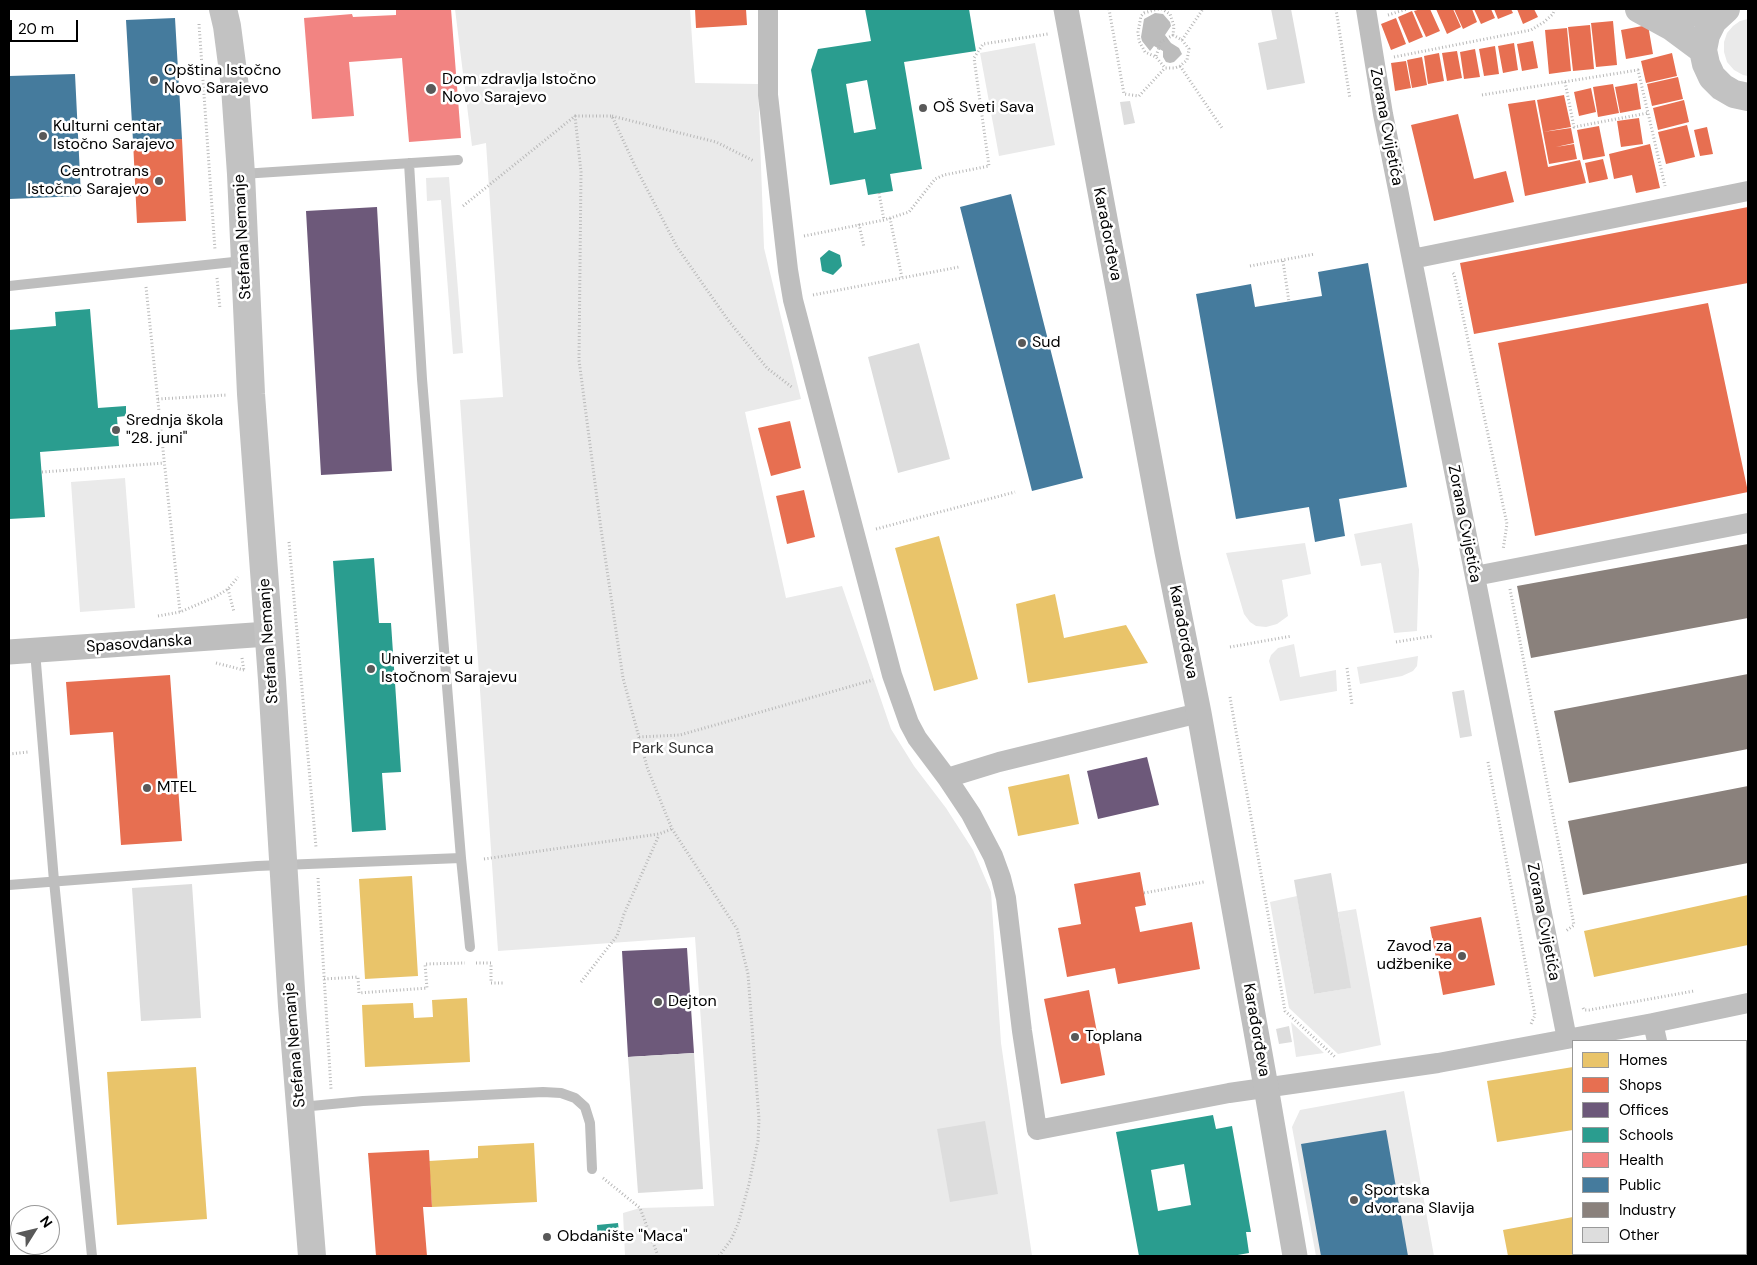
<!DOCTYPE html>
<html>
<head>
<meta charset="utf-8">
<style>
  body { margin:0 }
  #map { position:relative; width:1757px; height:1265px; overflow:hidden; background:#fff; font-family:"DM Sans",sans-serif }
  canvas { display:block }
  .frame { position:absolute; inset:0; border:10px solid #000; pointer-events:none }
  .legend { position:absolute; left:1572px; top:1040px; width:175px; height:215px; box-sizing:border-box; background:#fff; border:1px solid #999; margin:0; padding:6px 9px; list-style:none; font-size:15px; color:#000 }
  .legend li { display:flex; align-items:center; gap:10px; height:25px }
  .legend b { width:25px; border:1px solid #999 }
  .north { position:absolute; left:10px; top:1205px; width:50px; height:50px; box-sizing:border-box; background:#fff; border:1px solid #999; border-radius:50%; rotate:54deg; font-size:14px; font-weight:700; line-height:20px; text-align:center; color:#000 }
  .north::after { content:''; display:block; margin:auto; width:18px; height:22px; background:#595959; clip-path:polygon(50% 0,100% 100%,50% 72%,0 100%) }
  .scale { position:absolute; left:10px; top:20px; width:68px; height:22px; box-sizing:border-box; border:2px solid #000; border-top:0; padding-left:6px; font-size:15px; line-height:18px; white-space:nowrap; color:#000; -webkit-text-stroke:4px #fff; paint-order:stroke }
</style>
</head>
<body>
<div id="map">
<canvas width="1757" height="1265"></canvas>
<div class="frame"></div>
<ul class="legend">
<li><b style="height:14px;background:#e9c46a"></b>Homes</li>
<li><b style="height:14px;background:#e76f51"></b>Shops</li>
<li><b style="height:14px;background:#6d597a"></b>Offices</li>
<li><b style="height:14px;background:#2a9d8f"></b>Schools</li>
<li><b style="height:14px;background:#f28482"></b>Health</li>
<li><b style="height:14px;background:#457b9d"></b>Public</li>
<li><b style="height:14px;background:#8a817c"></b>Industry</li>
<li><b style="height:14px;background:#ddd"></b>Other</li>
</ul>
<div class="north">N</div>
<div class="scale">20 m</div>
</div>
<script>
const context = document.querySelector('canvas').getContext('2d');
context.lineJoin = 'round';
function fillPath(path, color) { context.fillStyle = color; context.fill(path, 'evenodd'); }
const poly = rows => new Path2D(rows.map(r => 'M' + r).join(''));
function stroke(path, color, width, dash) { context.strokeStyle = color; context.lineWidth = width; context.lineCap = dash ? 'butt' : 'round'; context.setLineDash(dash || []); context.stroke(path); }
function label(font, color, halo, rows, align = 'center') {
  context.font = font + ' "DM Sans",sans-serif'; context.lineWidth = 5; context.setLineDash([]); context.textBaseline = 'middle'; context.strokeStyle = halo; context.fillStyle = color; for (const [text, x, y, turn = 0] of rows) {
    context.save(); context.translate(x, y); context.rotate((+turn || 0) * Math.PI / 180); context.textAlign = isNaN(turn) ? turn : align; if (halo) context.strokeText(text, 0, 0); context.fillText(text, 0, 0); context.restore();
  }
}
fillPath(poly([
  [455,9,690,9,695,83,758,84,764,248,801,399,745,412,786,598,842,586,891,729,914,766,946,808,973,850,991,892,1001,1043,1032,1256,625,1256,623,1213,640,1208,714,1206,695,937,498,951,460,400,503,397,486,143,472,146],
  [1748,19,1748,76,1743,75,1734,70,1727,62,1724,52,1724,42,1727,33,1733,26,1740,21],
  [1035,43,1055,145,999,156,980,53],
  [449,177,463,353,453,354,441,200,427,201,426,178],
  [125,478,135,608,80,612,71,482],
  [1412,523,1419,570,1417,631,1394,633,1381,563,1361,566,1354,534],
  [1305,543,1311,574,1282,580,1288,616,1277,624,1266,627,1256,626,1250,622,1244,614,1226,553],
  [1294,644,1300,677,1336,670,1337,691,1280,701,1269,661,1271,655,1278,648],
  [1418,656,1417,666,1413,671,1402,676,1360,684,1357,667],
  [1297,896,1314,994,1350,988,1338,912,1356,909,1381,1045,1338,1054,1289,1008,1270,902],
  [1291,1022,1324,1053,1296,1057],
  [1404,1091,1434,1256,1316,1256,1292,1127,1300,1110]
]), '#eaeaea');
fillPath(poly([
  [1155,13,1163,14,1170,22,1171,26,1165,35,1171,43,1179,48,1182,54,1174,62,1170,63,1166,62,1163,57,1163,51,1154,46,1150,51,1142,41,1141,37,1144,19]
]), '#bcbcbc');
fillPath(poly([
  [939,536,978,679,934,691,895,548],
  [1055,594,1064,638,1126,625,1148,663,1028,683,1016,604],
  [1069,774,1079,824,1018,836,1008,787],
  [412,876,418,976,365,979,359,879],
  [1748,895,1748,945,1594,977,1584,931],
  [467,998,470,1062,365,1067,362,1005,413,1003,414,1018,433,1017,432,1000],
  [1746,1040,1748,1040,1748,1212,1746,1212],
  [196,1067,207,1219,117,1225,107,1072],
  [1573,1067,1573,1130,1497,1142,1487,1081],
  [534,1143,537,1202,432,1207,429,1161,478,1158,478,1146],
  [1573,1217,1573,1254,1589,1254,1589,1256,1508,1256,1503,1230]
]), '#e9c46a');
fillPath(poly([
  [695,9,746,9,747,25,696,28],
  [1421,9,1430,9,1440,31,1426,37,1414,11],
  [1436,9,1453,9,1461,27,1447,34],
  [1454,9,1472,9,1477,22,1463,29],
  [1474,9,1491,9,1495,18,1481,24],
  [1494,9,1511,9,1513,13,1498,19],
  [1517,9,1534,9,1538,17,1523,24],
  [1412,11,1423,37,1409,43,1398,17],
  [1396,18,1406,44,1391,50,1381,24],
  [1613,21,1617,65,1596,67,1591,23],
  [1590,25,1594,69,1573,71,1568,27],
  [1648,25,1653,54,1626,59,1621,30],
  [1567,28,1571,71,1549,74,1545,30],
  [1533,41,1538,68,1522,71,1517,44],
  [1514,43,1518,70,1503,73,1498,46],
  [1495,46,1499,74,1484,76,1479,49],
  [1475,49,1480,77,1464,79,1460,52],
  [1457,51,1462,78,1447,81,1442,53],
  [1439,53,1444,81,1428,84,1424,56],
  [1672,53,1677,76,1646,83,1641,61],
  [1422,57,1427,85,1412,88,1407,60],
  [1406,61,1411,88,1395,91,1391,63],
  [1678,77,1683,99,1652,106,1647,84],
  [1637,83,1641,109,1620,113,1615,87],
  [1613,84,1619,113,1598,117,1593,87],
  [1591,88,1596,112,1579,116,1574,92],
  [1564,95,1571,127,1543,132,1537,100],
  [1535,100,1548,167,1580,160,1586,183,1525,196,1508,104],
  [1684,100,1689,122,1658,130,1653,108],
  [1458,114,1474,179,1506,171,1514,202,1434,221,1411,125],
  [1639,118,1643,144,1621,147,1617,121],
  [1687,125,1695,157,1666,164,1658,132],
  [1599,126,1605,156,1583,160,1577,130],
  [1707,127,1713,154,1700,156,1694,130],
  [1571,128,1574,143,1556,147,1574,144,1577,159,1549,164,1543,132],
  [182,139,186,221,137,223,133,141],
  [1650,144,1660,188,1636,193,1632,175,1614,179,1609,154],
  [1603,159,1608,179,1589,183,1585,163],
  [1748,207,1748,283,1474,334,1460,263],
  [1708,303,1748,492,1535,536,1498,343],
  [790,421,801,468,771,476,758,428],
  [804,490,815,537,787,544,776,496],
  [170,675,182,841,121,845,113,732,70,735,66,682],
  [1140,872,1146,905,1135,907,1140,932,1192,922,1200,969,1118,984,1115,968,1067,977,1058,928,1081,924,1074,884],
  [1481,917,1495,985,1443,995,1430,927],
  [1089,990,1105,1075,1061,1084,1044,999],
  [429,1150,432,1207,423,1207,427,1256,376,1256,368,1153]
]), '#e76f51');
fillPath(poly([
  [377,207,392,471,321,475,306,211],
  [1147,757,1159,805,1098,819,1087,771],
  [687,948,694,1053,628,1057,622,951]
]), '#6d597a');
fillPath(poly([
  [865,9,969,9,976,51,904,62,922,169,890,174,893,191,868,195,865,179,830,185,811,70,818,49,871,41],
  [867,80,876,129,854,133,846,84],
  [829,250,840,255,842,266,833,275,822,271,820,258],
  [90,309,98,408,126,406,126,416,117,417,119,446,40,452,45,517,9,519,9,330,56,326,55,312],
  [374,558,379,623,391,623,401,772,382,773,386,830,352,832,333,561],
  [1213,1115,1216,1129,1232,1126,1251,1232,1246,1232,1249,1253,1232,1256,1139,1256,1116,1132],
  [1184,1164,1191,1205,1158,1211,1151,1170],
  [618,1223,620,1241,598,1243,597,1225]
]), '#2a9d8f');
fillPath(poly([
  [396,9,451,9,461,138,409,142,402,58,349,62,354,116,312,119,304,18,352,14,353,17,396,15]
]), '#f28482');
fillPath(poly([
  [175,18,182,139,133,141,126,20],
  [75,74,81,196,9,199,9,76],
  [1011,194,1083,478,1032,491,960,207],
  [1368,263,1407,487,1339,499,1345,536,1329,539,1315,542,1309,507,1236,519,1196,294,1251,284,1255,307,1322,296,1318,272],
  [1386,1130,1408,1256,1321,1256,1301,1144]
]), '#457b9d');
fillPath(poly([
  [1748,544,1748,618,1531,658,1517,586],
  [1748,674,1748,749,1569,783,1554,711],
  [1748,786,1748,863,1583,895,1568,821]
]), '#8a817c');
fillPath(poly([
  [1271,9,1291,9,1305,83,1267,90,1258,43,1277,39],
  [1130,101,1135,123,1124,125,1120,102],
  [919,343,950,459,898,473,868,357],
  [1464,690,1472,736,1460,738,1452,692],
  [1331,873,1351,988,1314,994,1294,880],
  [192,884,201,1018,141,1021,132,888],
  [1289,1026,1292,1042,1279,1044,1276,1029],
  [694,1053,703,1189,638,1193,628,1057],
  [985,1121,998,1194,950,1202,937,1129]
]), '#ddd');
stroke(poly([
  [1109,9,1124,94,1139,96,1165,68],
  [1158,9,1162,9,1170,14,1174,26,1173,35,1182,40,1189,49,1187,60,1180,66,1175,68,1165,68,1156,57,1145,52,1139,41,1138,32,1141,16,1144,13,1158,9],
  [1336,9,1350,99],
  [1388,15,1407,9],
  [199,24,215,250],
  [1182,40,1203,9],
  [1156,56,1161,42,1173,35],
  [1394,57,1531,30,1544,22,1553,14,1555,9],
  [1180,66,1222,128],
  [1565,82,1574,127,1648,113],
  [1482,95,1638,70,1665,186],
  [575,116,612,116,635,166,677,247,728,320,767,368,793,388],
  [612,116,716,142,754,161],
  [879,193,884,220],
  [463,206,575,116,581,172,579,360,601,529,623,678,647,767,672,829,737,929,748,974,759,1119,758,1141,749,1184,738,1224,731,1240,719,1256],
  [890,218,902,278],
  [859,224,864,247],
  [804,236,884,220,909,212,935,179,944,175,989,166,974,58,983,44,1048,34],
  [1283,261,1289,302],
  [1250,266,1315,254],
  [1453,273,1454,274,1507,524,1503,550],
  [217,278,220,309],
  [146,287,180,612],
  [813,295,959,267],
  [158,399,227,395],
  [42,472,164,463],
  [876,529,1015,492],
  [289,542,316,847],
  [228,589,234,612],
  [1510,589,1574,925,1566,931],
  [158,616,180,612,215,597,228,589,238,577],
  [1396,642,1433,636],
  [1230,647,1292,636],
  [242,658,244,671],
  [216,663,244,670],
  [1347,668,1352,705],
  [1230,697,1285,1011,1335,1057],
  [639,737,680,735,873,680],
  [9,754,28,752],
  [1488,762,1535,1015,1531,1024,1529,1024],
  [484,859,659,834,672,829],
  [318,878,331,1089],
  [1144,893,1204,882],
  [476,963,491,963,491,983,505,983],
  [324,979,358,977,359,993,427,988,425,964,465,963],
  [581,982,617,936,624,914,659,835],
  [1583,1008,1584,1010,1589,1010,1694,991],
  [603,1178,640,1208,658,1256]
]), '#b8b8b8', 3, [1, 2.5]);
stroke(poly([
  [242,174,458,160],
  [9,286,243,261],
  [35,651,54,881,92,1256],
  [461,858,470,947],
  [9,885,257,866,461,858,422,379,409,163],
  [301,1107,363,1101,543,1092,561,1093,575,1098,585,1107,590,1123,592,1169]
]), '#bebebe', 10);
stroke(poly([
  [768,9,768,95,788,270,793,300,892,675,909,723,917,738,947,778,971,814,993,856,1001,878,1006,898,1022,1031,1037,1130,1229,1093,1438,1063,1653,1023,1748,1003],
  [1366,9,1383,114,1567,1039],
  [1412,259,1748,191],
  [1475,576,1748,523],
  [947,778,999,762,1199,713],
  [1653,1023,1657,1041],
  [1699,1254,1699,1256]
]), '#bebebe', 20);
stroke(poly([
  [1066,9,1167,552,1199,713,1266,1087,1295,1256],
  [9,652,268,634]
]), '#bebebe', 25);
stroke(poly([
  [223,9,227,26,235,87,241,174,251,394,272,680,292,1006,312,1256],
  [1639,9,1672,27,1703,50],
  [1668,9,1676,11,1720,13],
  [1726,9,1713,21,1706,35,1703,50,1706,64,1712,77,1722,87,1734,94,1748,97]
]), '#c2c2c2', 28);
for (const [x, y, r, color] of [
  [154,80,5,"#595959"],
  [431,89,6,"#595959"],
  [923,108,5,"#595959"],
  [43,136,5,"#595959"],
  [159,181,5,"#595959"],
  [1022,343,5,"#595959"],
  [116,430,5,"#595959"],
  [371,669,5,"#595959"],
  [147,788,5,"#595959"],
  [1462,956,5,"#595959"],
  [658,1002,5,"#595959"],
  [1075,1037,5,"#595959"],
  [1354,1200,5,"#595959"],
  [547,1237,5,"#595959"]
]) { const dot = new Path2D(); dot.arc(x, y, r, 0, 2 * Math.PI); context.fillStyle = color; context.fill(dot); stroke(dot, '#fff', 2); }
label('16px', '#000', '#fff', [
  ["Opština Istočno",164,71],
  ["Novo Sarajevo",164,89],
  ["Dom zdravlja Istočno",442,80],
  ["Novo Sarajevo",442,98],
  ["OŠ Sveti Sava",933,108],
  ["Kulturni centar",53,127],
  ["Istočno Sarajevo",53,145],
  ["Centrotrans",149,172,"right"],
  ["Istočno Sarajevo",149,190,"right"],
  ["Sud",1032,343],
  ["Srednja škola",126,421],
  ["\"28. juni\"",126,439],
  ["Univerzitet u",381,660],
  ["Istočnom Sarajevu",381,678],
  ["MTEL",157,788],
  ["Zavod za",1452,947,"right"],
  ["udžbenike",1452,965,"right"],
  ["Dejton",668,1002],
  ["Toplana",1085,1037],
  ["Sportska",1364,1191],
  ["dvorana Slavija",1364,1209],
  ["Obdanište \"Maca\"",557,1237]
], 'left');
label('16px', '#000', '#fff', [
  ["Zorana Cvijetića",1386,127,79],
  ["Karađorđeva",1107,234,79],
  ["Stefana Nemanje",243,237,-93],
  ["Zorana Cvijetića",1464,524,79],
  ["Karađorđeva",1183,632,79],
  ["Stefana Nemanje",269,641,-94],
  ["Spasovdanska",139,644,-4],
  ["Zorana Cvijetića",1543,922,79],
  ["Karađorđeva",1256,1030,80],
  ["Stefana Nemanje",295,1045,-95]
]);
label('16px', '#303030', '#fff', [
  ["Park Sunca",673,749]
]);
</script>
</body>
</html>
